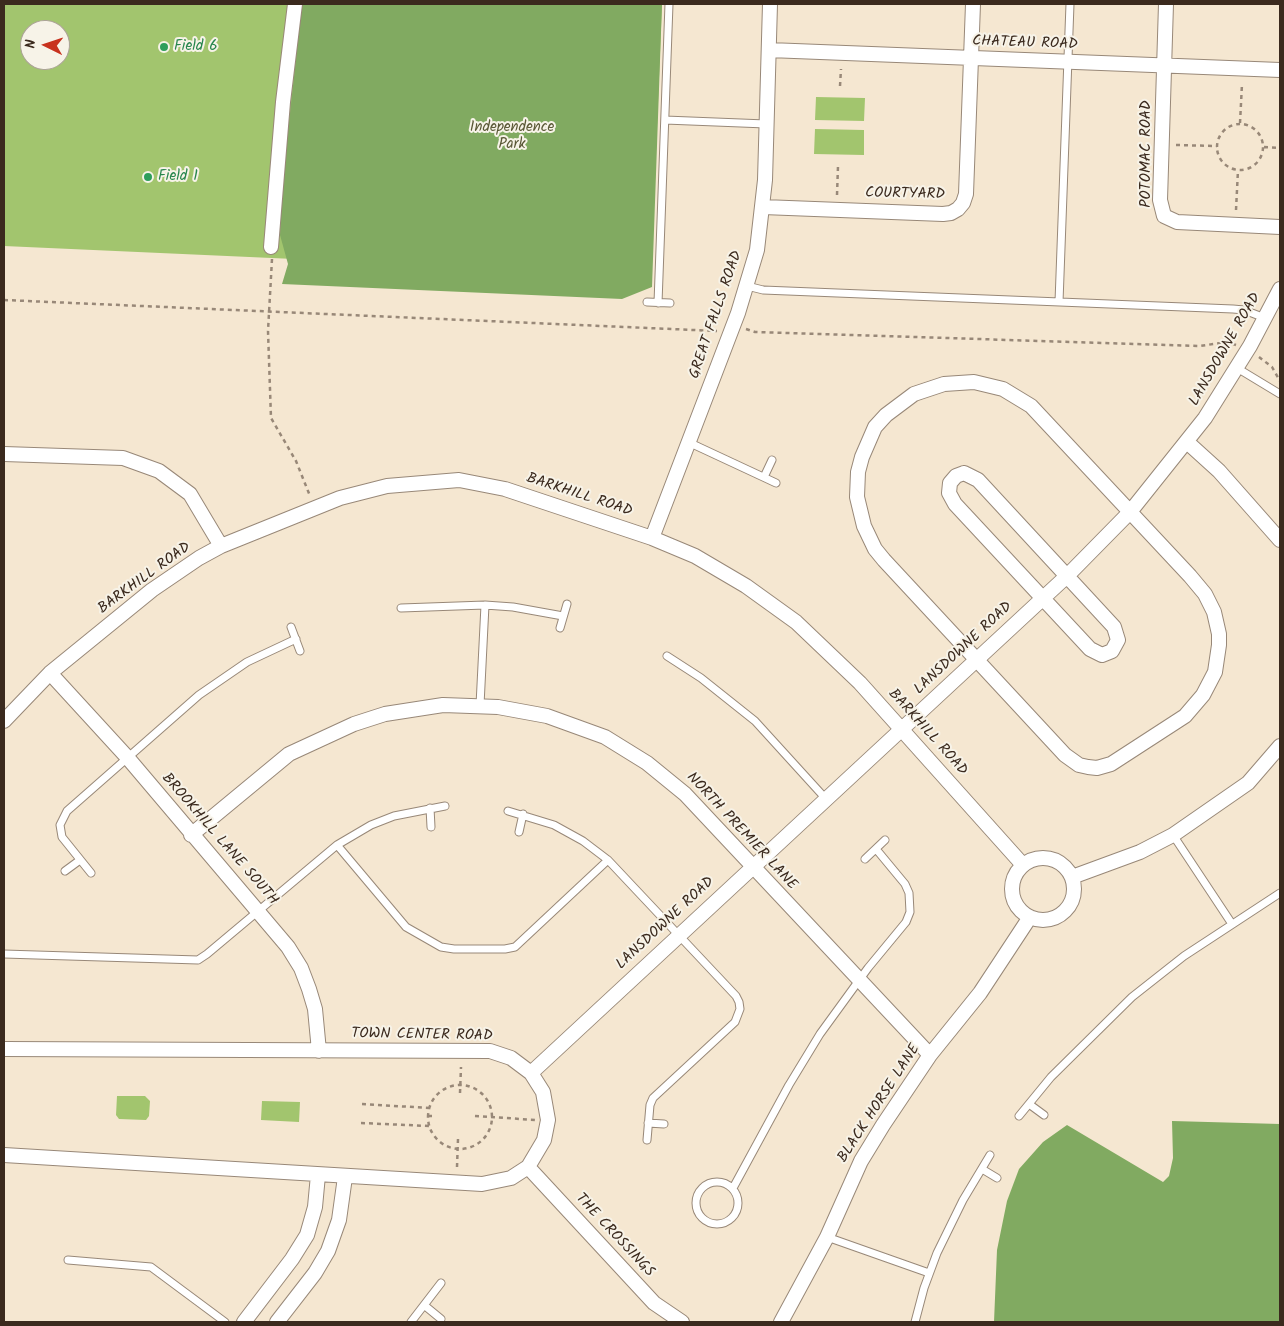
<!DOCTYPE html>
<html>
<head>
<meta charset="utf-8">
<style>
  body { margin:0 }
  #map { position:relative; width:1284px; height:1326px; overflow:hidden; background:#f5e7d1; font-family:Kalam,sans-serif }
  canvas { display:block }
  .frame { position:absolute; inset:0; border:5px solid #3b2a1e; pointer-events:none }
  .north { position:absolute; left:20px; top:20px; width:50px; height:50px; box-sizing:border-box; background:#f7f3e8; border:1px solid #aca397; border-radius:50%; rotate:274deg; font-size:14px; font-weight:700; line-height:20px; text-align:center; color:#3b2a1e }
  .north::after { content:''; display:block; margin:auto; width:18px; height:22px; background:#c8321e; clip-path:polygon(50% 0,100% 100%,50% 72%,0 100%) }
</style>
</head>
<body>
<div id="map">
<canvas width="1284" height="1326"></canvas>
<div class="frame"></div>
<div class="north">N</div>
</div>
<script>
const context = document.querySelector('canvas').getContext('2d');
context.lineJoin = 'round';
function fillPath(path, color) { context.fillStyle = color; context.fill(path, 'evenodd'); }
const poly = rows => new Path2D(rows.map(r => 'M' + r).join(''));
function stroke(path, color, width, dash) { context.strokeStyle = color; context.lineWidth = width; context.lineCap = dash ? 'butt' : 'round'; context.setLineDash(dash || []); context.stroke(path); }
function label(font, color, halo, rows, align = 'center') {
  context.font = font + ' Kalam,sans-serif'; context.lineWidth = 4; context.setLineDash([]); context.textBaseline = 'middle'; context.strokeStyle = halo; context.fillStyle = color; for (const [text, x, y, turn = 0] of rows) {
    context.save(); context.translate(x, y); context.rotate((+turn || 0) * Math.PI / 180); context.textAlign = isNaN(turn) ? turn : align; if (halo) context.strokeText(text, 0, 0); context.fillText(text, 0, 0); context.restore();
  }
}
fillPath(poly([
  [4,4,662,4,651,275,4,246],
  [30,30,60,30,60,60,30,60],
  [816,97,865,98,864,121,815,120],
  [815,129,864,130,864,155,814,154],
  [117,1096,145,1096,150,1101,149,1116,146,1120,119,1119,116,1115],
  [262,1101,300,1102,299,1122,261,1120]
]), '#a2c56e');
fillPath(poly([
  [302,4,662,4,652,287,622,299,282,284,288,264,280,235,283,177],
  [1172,1121,1280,1124,1280,1322,994,1322,997,1250,1007,1201,1019,1169,1043,1142,1067,1125,1163,1182,1169,1176,1173,1158]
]), '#81aa61');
const service = poly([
  [665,120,766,124],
  [747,286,763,290,1233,309,1244,310,1265,318],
  [647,302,670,303],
  [1059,302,1070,4],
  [658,303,669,4],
  [1237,368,1280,394],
  [688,442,776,483],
  [764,477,772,460],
  [401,608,485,605,513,607,563,616],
  [291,627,300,651],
  [560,628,567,604],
  [667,656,701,678,755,721,826,799],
  [480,705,485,605],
  [430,808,431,827],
  [508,811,554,825,583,841,608,860,736,996,739,1002,740,1009,735,1022,653,1098,650,1105,647,1140],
  [519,832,523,814],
  [1173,835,1232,924],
  [337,845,406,927,441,947,454,949,505,949,515,947,608,860],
  [865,859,885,840],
  [65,871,80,860],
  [91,873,62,837,60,825,67,811,199,695,247,662,296,639],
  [4,954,198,960,207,954,337,845,371,825,394,816,445,806],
  [1029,1104,1044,1115],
  [1019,1116,1051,1077,1132,997,1184,956,1280,893],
  [648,1123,664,1124],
  [982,1169,997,1178],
  '696 1203a21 21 0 1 1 42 0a21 21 0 1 1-42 0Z',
  [733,1188,789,1085,820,1034,868,968,906,922,910,912,909,893,905,884,876,849],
  [827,1237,929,1273],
  [68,1260,151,1267,225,1322],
  [424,1305,441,1319],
  [411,1322,441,1283],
  [915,1322,924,1288,937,1253,963,1200,990,1155]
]);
const minor = poly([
  [1166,4,1160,200,1164,216,1177,222,1280,227],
  [769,50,1280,70],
  [763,207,943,214,951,213,958,209,963,203,966,194,973,4],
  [271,247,283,102,295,4],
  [974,382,1003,389,1031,406,1190,576,1205,594,1214,612,1219,634,1219,645,1215,672,1203,695,1185,716,1111,764,1097,768,1088,767,1079,765,1065,755,884,560,875,549,864,526,857,497,858,472,862,457,875,427,886,415,914,394,944,384,974,382],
  [1187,442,1219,471,1280,540],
  [4,454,123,458,159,471,190,494,221,546],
  [964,473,978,480,1114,627,1118,640,1112,651,1102,655,1090,649,955,504,949,493,950,483,956,476,964,473],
  [652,538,738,313,757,250,765,180,770,4],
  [50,673,127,757,288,947,301,968,309,989,315,1009,319,1051],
  [4,721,50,673,152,590,199,558,221,546,340,498,387,486,459,480,505,489,652,538,695,556,746,586,796,622,860,683,1023,865],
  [191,835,289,754,354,724,385,714,443,705,498,707,547,716,605,737,647,763,685,794,930,1055],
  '1012 889a31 31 0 1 1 62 0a31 31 0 1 1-62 0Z',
  [1072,877,1140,852,1173,835,1248,783,1280,746],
  [4,1049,490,1051,511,1058,531,1073,543,1092,548,1120,544,1140,528,1167,511,1178,482,1184,4,1155],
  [531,1073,1068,575,1130,512,1205,418,1250,346,1280,289],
  [528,1167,654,1303,682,1322],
  [244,1322,292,1259,307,1235,315,1207,318,1175],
  [277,1322,315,1273,328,1251,339,1220,345,1177],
  [781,1322,827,1237,861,1161,883,1125,930,1055,980,993,1030,917]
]);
stroke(service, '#988878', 9);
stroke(minor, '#988878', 16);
stroke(poly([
  [840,86,841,69],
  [1240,123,1242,84],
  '1217 147a23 23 0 1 1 46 0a23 23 0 1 1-46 0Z',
  [1176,145,1217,146],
  [1264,147,1280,148],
  [837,195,838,166],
  [1236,210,1238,170],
  [272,259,268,331,271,418,296,461,310,496],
  [4,300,717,331],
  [746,329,755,332,1200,346,1227,342,1236,345],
  [1259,357,1272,367,1280,381],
  '428 1117a32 32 0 1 1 64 0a32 32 0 1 1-64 0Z',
  [460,1093,461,1067],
  [362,1104,429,1108],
  [428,1116,435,1116],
  [475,1116,536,1120],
  [361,1123,429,1126],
  [457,1167,458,1139]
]), '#988878', 2.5, [4, 4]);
stroke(service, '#fff', 7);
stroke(minor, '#fff', 14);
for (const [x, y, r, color] of [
  [164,47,5,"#2e9e5b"],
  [148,177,5,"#2e9e5b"]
]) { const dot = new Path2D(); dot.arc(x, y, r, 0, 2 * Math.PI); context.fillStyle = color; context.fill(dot); stroke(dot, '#f7f3e8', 2); }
label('15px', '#3b2a1e', '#f7f3e8', [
  ["CHATEAU ROAD",1025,44,2],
  ["POTOMAC ROAD",1147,154,-90],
  ["COURTYARD",905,195,1],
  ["GREAT FALLS ROAD",717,315,-71],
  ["LANSDOWNE ROAD",1226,350,-60],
  ["BARKHILL ROAD",579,496,18],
  ["BARKHILL ROAD",145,579,-36],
  ["LANSDOWNE ROAD",964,649,-43],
  ["BARKHILL ROAD",927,733,48],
  ["NORTH PREMIER LANE",741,832,47],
  ["BROOKHILL LANE SOUTH",219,840,49],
  ["LANSDOWNE ROAD",666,924,-43],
  ["TOWN CENTER ROAD",422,1036,1],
  ["BLACK HORSE LANE",880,1104,-57],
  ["THE CROSSINGS",614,1236,47]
]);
label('15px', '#27864d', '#f7f3e8', [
  ["Field 6",174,47],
  ["Field 1",158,177]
], 'left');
label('15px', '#5a5836', '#f7f3e8', [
  ["Independence",512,128],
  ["Park",512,145]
]);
</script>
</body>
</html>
